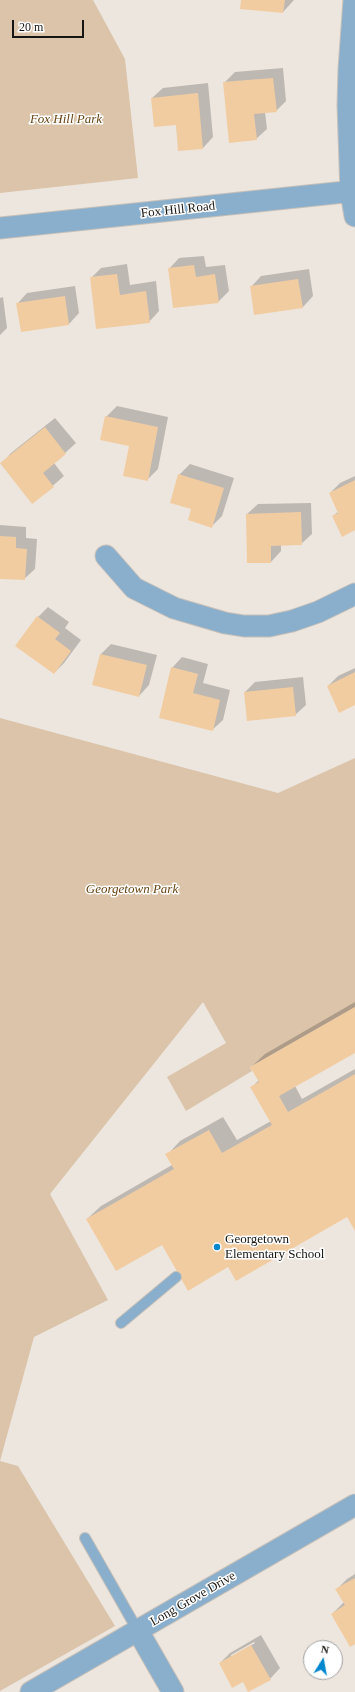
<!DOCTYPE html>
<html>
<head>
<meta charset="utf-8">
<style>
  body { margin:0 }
  #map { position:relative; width:355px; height:1692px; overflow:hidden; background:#ede6de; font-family:"Times New Roman",serif }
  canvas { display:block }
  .north { position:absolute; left:303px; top:1640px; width:40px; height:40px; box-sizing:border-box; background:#fff; border:1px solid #a2a1a0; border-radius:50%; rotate:11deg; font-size:11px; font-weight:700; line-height:16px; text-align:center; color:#171512 }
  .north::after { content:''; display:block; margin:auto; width:14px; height:18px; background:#0187ce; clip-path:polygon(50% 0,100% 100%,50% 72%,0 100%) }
  .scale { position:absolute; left:12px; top:20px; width:72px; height:18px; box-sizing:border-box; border:2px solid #171512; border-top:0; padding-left:5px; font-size:12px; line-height:14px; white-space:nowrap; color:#171512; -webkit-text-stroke:3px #fff; paint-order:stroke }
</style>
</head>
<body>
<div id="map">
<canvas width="355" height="1692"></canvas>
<div class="north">N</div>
<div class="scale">20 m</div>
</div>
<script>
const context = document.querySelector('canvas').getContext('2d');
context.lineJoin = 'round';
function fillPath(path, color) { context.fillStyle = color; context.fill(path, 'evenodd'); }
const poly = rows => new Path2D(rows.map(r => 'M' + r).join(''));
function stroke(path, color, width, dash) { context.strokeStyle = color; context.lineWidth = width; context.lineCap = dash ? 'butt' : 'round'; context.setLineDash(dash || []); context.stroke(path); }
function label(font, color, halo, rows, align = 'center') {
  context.font = font + ' "Times New Roman",serif'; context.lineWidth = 3; context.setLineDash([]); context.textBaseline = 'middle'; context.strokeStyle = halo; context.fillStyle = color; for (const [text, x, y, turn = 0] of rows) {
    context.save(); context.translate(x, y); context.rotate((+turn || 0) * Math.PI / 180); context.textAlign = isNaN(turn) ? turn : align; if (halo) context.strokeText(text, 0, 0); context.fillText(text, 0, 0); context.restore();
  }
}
fillPath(poly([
  [0,0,93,0,125,59,138,178,0,193],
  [0,718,278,793,355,758,355,1007,250,1067,252,1071,186,1111,167,1077,226,1043,203,1002,50,1194,108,1300,34,1337,0,1461,18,1466,115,1626,0,1691]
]), '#dbc4aa');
fillPath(poly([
  [242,0,294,0,283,12],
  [283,68,286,101,276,111,265,112,267,129,256,139,224,83,235,72],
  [208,83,213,137,203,148,179,150,176,124,152,98,163,88],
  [204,256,206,267,225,265,229,291,218,302,169,269,179,258],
  [127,264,130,285,156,281,159,311,149,322,91,278,101,268],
  [309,269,313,296,303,307,251,287,261,276],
  [75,286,79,313,69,324,22,331,17,304,27,293],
  [3,297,7,328,0,335,0,298],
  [117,406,168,417,158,469,147,480,130,445,106,417],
  [55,418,76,443,54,463,64,476,33,503,1,464,11,453],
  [190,464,234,478,222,516,212,526,192,509,179,475],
  [355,476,355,529,333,516,339,511,330,493,340,483],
  [311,503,312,534,301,544,281,545,281,551,271,562,247,514,258,504],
  [0,525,26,527,26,538,37,539,35,569,24,579,0,578],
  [48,607,69,622,65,628,81,640,64,663,54,673,38,617],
  [111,644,157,655,149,685,139,696,93,684,101,654],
  [182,657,208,664,203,683,230,690,223,720,212,730,172,668],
  [355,668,355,704,328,686,338,676],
  [303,677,306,705,295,715,245,692,255,682],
  [355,1002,355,1051,295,1086,302,1099,355,1069,355,1229,347,1216,229,1266,87,1219,101,1206,172,1165,167,1155,180,1141,223,1117,237,1140,271,1121,252,1087,259,1080,251,1067,265,1054],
  [355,1574,355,1643,332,1614,344,1602,337,1589,347,1579],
  [261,1635,280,1668,270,1679,220,1663,230,1653],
  [254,1642,255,1643,231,1657,231,1655]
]), '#0003');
fillPath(poly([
  [241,0,285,0,283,13,240,9],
  [273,78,277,112,254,114,257,140,229,143,223,82],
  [198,93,203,149,178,151,176,125,154,127,151,98],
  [194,265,196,277,215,274,219,303,173,308,168,268],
  [117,274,120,295,146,291,150,323,96,329,90,277],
  [298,279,303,308,254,315,250,286],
  [65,296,69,325,21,332,16,303],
  [105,416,158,427,148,481,123,476,129,446,100,440],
  [45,427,66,454,43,473,54,487,32,504,0,463],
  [178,474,224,488,212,528,188,520,191,509,170,503],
  [355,480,355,530,342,537,332,516,338,513,329,493],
  [301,512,302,545,271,546,271,563,247,563,246,514],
  [0,536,16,537,16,548,27,549,25,580,0,579],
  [37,616,60,633,55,639,71,651,54,674,15,646],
  [100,654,147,665,139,697,92,685],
  [171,667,198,674,193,693,220,700,213,731,159,718],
  [355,672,355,705,339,713,327,686],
  [293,687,296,716,247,721,244,692],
  [355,1007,355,1053,279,1096,288,1112,355,1074,355,1231,347,1217,236,1281,228,1267,188,1291,162,1245,116,1271,86,1219,174,1169,165,1154,209,1130,222,1153,272,1125,250,1087,259,1082,250,1067],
  [355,1578,355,1644,350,1647,331,1614,345,1605,335,1589],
  [251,1645,271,1680,248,1692,243,1682,232,1688,219,1663]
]), '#f2cca1');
const service = poly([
  [121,1323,176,1277],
  [85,1538,138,1631]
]);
const minor = poly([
  [354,0,349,69,348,105,351,192,355,216],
  [0,228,355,191],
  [106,556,134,588,174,608,225,623,244,626,269,626,292,621,318,612,355,594],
  [138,1631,173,1692],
  [31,1692,355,1505]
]);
stroke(service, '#c6c0b9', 12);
stroke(minor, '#c6c0b9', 23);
stroke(service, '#8aafcc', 10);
stroke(minor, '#8aafcc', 21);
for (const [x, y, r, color] of [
  [217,1247,4,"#0187ce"]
]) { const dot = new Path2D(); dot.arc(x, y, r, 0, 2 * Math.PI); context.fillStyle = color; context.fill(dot); stroke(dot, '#fff', 1.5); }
label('italic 13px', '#6a4514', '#fff', [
  ["Fox Hill Park",66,120],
  ["Georgetown Park",132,890]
]);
label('13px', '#171512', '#fff', [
  ["Fox Hill Road",178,210,-6],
  ["Long Grove Drive",193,1599,-30]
]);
label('13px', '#171512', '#fff', [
  ["Georgetown",225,1240],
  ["Elementary School",225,1255]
], 'left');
</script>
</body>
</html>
